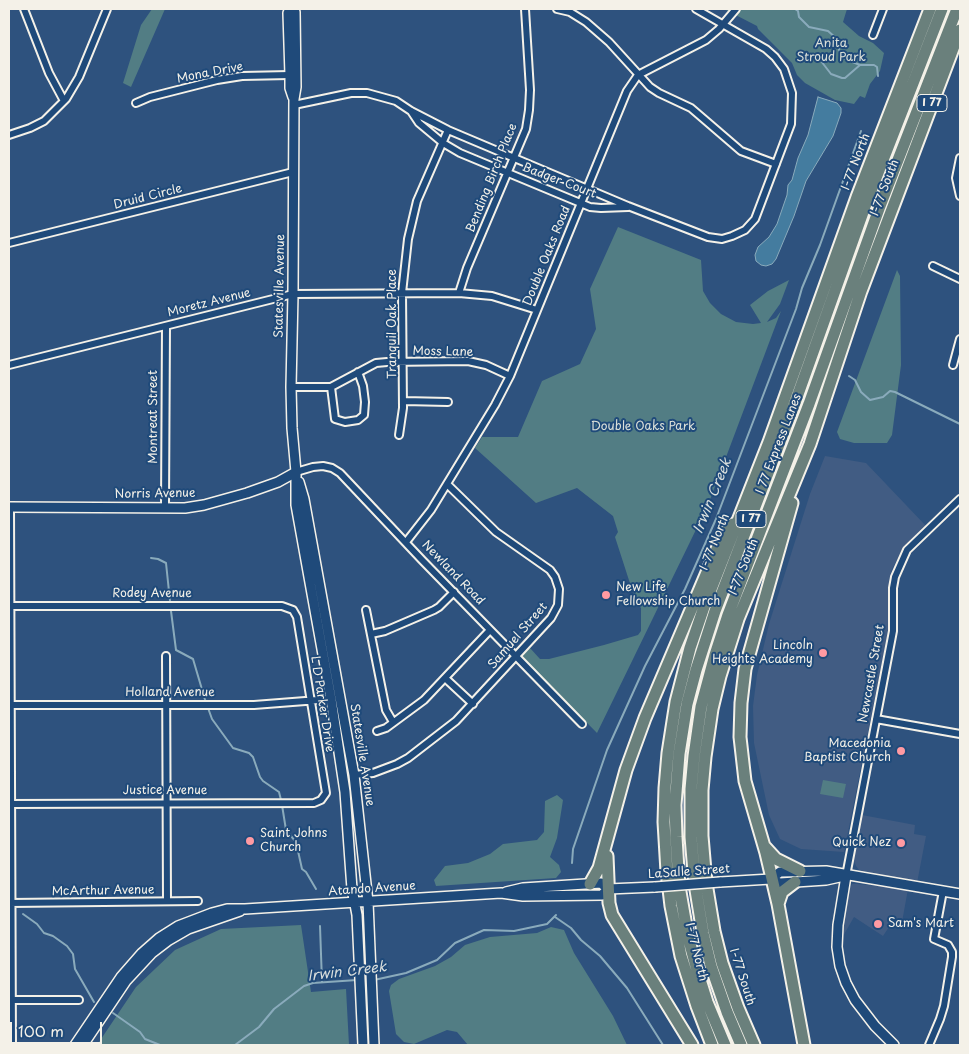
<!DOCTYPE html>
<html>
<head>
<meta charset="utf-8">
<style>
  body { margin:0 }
  #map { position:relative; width:969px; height:1054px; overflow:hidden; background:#2e527e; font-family:"Playpen Sans",sans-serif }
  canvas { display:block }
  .frame { position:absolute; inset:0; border:10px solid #f4f1e8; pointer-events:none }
  .scale { position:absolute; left:10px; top:1022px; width:92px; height:22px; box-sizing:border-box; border:2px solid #f4f1e8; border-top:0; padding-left:6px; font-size:15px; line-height:18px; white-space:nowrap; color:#f4f1e8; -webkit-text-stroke:4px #1f4a7a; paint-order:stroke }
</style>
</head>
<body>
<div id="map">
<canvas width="969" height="1054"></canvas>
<div class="frame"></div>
<div class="scale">100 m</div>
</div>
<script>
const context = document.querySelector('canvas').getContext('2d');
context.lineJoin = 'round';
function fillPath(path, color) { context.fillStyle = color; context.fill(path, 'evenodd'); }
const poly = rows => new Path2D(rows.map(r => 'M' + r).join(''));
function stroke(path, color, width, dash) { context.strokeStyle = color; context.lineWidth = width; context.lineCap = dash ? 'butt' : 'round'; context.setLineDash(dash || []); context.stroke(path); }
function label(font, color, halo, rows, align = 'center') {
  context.font = font + ' "Playpen Sans",sans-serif'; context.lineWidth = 4; context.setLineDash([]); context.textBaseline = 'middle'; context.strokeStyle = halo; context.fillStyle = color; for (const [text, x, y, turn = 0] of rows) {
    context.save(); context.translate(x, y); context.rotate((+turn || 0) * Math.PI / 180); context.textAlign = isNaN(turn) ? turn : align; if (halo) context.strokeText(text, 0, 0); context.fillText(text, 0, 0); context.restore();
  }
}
fillPath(poly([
  [825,456,866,463,926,526,906,545,900,554,892,569,889,580,888,632,844,852,801,849,780,839,769,815,754,743,753,706,757,675,769,624,810,494],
  [862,815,915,825,914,834,926,836,917,883,859,870,856,866,854,861],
  [852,884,857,884,908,889,902,922,895,918,883,936,854,917,842,938,841,930,850,888]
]), '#415c83');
fillPath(poly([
  [152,9,165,9,131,87,123,83,141,25],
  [724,9,847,9,843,22,859,36,873,43,884,53,880,71,870,84,865,98,860,96,854,104,835,100,805,83,797,75,792,63,758,29,757,26],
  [618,227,701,260,703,291,710,303,721,314,736,322,753,324,761,323,750,305,768,291,789,280,780,304,767,322,776,318,781,311,708,505,597,733,521,656,530,648,540,659,549,659,604,645,638,635,641,631,641,608,636,602,615,537,618,532,613,516,577,488,536,503,475,448,482,437,518,437,542,381,580,364,596,329,590,289],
  [897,270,900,276,901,365,892,435,887,443,854,443,840,439,837,432],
  [823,780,846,784,843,798,820,794],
  [557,795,563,800,557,838,550,857,559,865,561,872,556,878,436,886,434,880,445,866,468,863,490,854,503,844,537,840,544,832,545,801],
  [301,925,311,992,346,989,349,1045,97,1045,136,987,175,950,221,929],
  [551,927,564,930,574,953,613,1016,627,1045,468,1045,457,1032,447,1030,414,1044,404,1042,396,1034,389,991,391,985,399,979,435,966,451,957,465,945,490,937,537,933]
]), '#527d84');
const water = poly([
  [818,97,837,103,841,108,841,113,833,136,806,181,794,216,776,259,772,264,766,266,761,265,756,261,755,255,758,247,769,237,777,224,787,195,788,185,792,180,798,158,808,135,818,97]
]);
fillPath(water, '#447c9f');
stroke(water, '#8aabbc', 1);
stroke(poly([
  [757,9,763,9],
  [795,9,798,11,799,17,809,27,828,31,836,38,840,53,845,59,860,65,874,65,877,67,878,76],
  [821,61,831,74,842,78,845,78,860,65],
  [849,376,855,380,861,392,870,400,883,397,890,391,895,392,960,424],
  [151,558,158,559,166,563,170,601],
  [171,611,176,650,193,659,206,703],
  [208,708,212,719,233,748,249,753,253,757,260,777,263,781,279,792,281,800],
  [282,805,286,830,296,842,302,869,306,872,316,889],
  [572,863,573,849,607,750,645,666,685,589,716,519,796,309,802,288,820,245,861,131],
  [23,914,37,924,44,933,53,936,67,946,73,954,75,969,94,1002],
  [555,917,571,928,581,940,600,956,627,988,663,1045],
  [320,926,322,982],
  [374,980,406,973,437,960,455,943,484,930,514,931,547,924,556,915],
  [113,1013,140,1032,145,1039,160,1045],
  [235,1045,259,1027,274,1009,304,986,313,983,357,980]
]), '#8aabbc', 2);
const street = poly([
  [24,9,49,73,64,101],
  [557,9,570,12,586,22,609,42,650,87,659,93,691,108,741,151,776,164],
  [873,35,883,9],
  [136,103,150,97,217,80,242,76,290,75],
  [294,105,351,93,367,93,396,101,411,111,448,130,628,206,708,237,722,239,732,236,745,230,755,219,791,124,792,93,784,69,775,57,766,49,696,9],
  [411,111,419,123,443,143,460,153,590,207,601,208,628,207],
  [9,135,30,128,44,121,66,99,79,77,107,9],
  [960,158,956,178,960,196],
  [9,243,293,172],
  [933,266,960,279],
  [459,293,467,268,526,129,529,110,530,90,525,9],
  [9,365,293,294,459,293,492,296,537,310],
  [953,365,960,339],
  [291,387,331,387,376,363,387,362,468,361,486,365,510,376],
  [331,387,335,419,345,422,358,420,364,415,365,402,363,386,358,372],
  [404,401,448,402],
  [399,435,403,408,402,293,408,239,417,201,448,130],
  [296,472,313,467,323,466,332,468,340,473,422,560,582,724],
  [10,507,12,1045],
  [165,507,166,326],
  [406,542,431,510,495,405,510,376,627,91,638,75,706,40,719,29,736,9],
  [366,610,386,710,393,722],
  [371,634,385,631,434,610,439,607,454,592],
  [166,656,167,901],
  [445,678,473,704],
  [9,705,254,705,331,699],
  [876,719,960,734],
  [377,731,386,728,424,700,490,630],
  [354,775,373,773,397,764,408,758,456,721,551,618,558,605,559,589,555,577,550,570,496,532,447,484],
  [9,804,314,803,321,800,326,793,297,617,293,610,282,606,10,606],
  [846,876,893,631,893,588,895,577,907,550,960,499],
  [9,903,198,901],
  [9,1000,79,1000],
  [929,1045,940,1019,944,1006,952,957,952,952,948,945,934,939,943,891]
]);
const secondary = poly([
  [290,9,288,13,290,75,290,88,293,97],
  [293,9,295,12,296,87,294,99,293,294,291,387,292,428,296,472,296,505,331,699,345,792,352,889,357,915,363,1045],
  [299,482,304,499,354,775,368,902,374,1045],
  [9,507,185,508,204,505,247,493,278,482,296,472],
  [846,876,838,925,837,947,840,966,846,983,855,1000,875,1026,894,1045],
  [771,879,780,872,826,871,960,894],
  [720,882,771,879,780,883,826,880,844,876],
  [608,889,655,887],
  [506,892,523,888,601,883,608,889],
  [75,1045,121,977,142,953,159,938,178,926,212,913,227,909,245,909,501,893,523,896,602,895,608,889],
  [83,1045,126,981,152,953,169,940,188,929,240,911]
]);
const highway = poly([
  [792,503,745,669,741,703,740,737,745,781,766,853,778,904,804,1045],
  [765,847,776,859,800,871],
  [607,856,609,903,612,915,692,1045],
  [590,884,599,868,626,770,645,718,723,535,733,524],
  [778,904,782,892,795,882],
  [712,1045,697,1006,681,956,671,906,667,872,664,822,665,788,668,753,676,702,690,648,704,607,769,442,857,197,930,9],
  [725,1045,707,1002,697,970,688,937,679,886,676,837,675,805,679,754,687,704,696,670,715,611,796,400,867,201,942,9],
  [741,1045,727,1012,711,966,703,933,695,884,691,837,691,789,694,756,701,707,715,655,728,615,809,404,880,206,957,9],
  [754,1045,738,1008,722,963,714,931,706,883,702,836,702,790,705,757,712,709,720,676,738,619,810,444,861,291,960,30]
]);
stroke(street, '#f4f1e8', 10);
stroke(secondary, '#f4f1e8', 12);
stroke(highway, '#f4f1e8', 15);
stroke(street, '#1f4a7a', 6);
stroke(secondary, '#1f4a7a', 9);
stroke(highway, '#6a807c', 11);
const secondaryBridge = poly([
  [655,887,720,882]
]);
stroke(secondaryBridge, '#f4f1e8', 12, []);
stroke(secondaryBridge, '#1f4a7a', 9);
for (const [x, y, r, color] of [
  [606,595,5,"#ff9aa2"],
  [823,653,5,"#ff9aa2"],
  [901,751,5,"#ff9aa2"],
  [250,841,5,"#ff9aa2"],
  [901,843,5,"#ff9aa2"],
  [878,924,5,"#ff9aa2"]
]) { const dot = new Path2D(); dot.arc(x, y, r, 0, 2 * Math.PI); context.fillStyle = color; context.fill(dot); stroke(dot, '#1f4a7a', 2); }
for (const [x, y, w] of [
  [932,103,30],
  [751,519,30]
]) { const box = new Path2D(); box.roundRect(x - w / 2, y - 8.5, w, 17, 4); context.fillStyle = '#1f4a7a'; context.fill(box); stroke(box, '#f4f1e8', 1); }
label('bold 11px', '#f4f1e8', null, [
  ["I 77",932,103],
  ["I 77",751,519]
]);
label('12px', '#dce0d9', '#1f4a7a', [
  ["Anita",831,44],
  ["Stroud Park",831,58],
  ["Double Oaks Park",643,427]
]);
label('12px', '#f4f1e8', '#1f4a7a', [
  ["Mona Drive",210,73,-11],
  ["I-77 North",856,162,-69],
  ["Bending Birch Place",492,178,-68],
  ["Badger Court",559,181,21],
  ["I-77 South",885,188,-69],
  ["Druid Circle",148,197,-14],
  ["Double Oaks Road",547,256,-68],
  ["Statesville Avenue",280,286,-89],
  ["Moretz Avenue",209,303,-14],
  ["Tranquil Oak Place",393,324,-90],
  ["Moss Lane",443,352,1],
  ["Montreat Street",154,417,-90],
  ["I 77 Express Lanes",779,444,-69],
  ["Norris Avenue",155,494,-1],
  ["I-77 North",715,542,-68],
  ["I-77 South",744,567,-68],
  ["Newland Road",453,573,46],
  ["Rodey Avenue",152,594],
  ["Samuel Street",518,636,-49],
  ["Newcastle Street",872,674,-80],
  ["Holland Avenue",170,693],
  ["L D Parker Drive",322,704,81],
  ["Statesville Avenue",362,755,81],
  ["Justice Avenue",165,791],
  ["LaSalle Street",689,872,-4],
  ["Atando Avenue",372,889,-4],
  ["McArthur Avenue",103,891,-1],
  ["I-77 North",696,952,76],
  ["I-77 South",742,977,72]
]);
label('12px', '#f4f1e8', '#1f4a7a', [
  ["New Life",616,588],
  ["Fellowship Church",616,602],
  ["Lincoln",813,646,"right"],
  ["Heights Academy",813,660,"right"],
  ["Macedonia",891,744,"right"],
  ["Baptist Church",891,758,"right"],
  ["Saint Johns",260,834],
  ["Church",260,848],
  ["Quick Nez",891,843,"right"],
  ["Sam's Mart",888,924]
], 'left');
label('italic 14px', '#dadfdd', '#1f4a7a', [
  ["Irwin Creek",713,496,-68],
  ["Irwin Creek",347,972,-7]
]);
</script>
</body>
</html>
